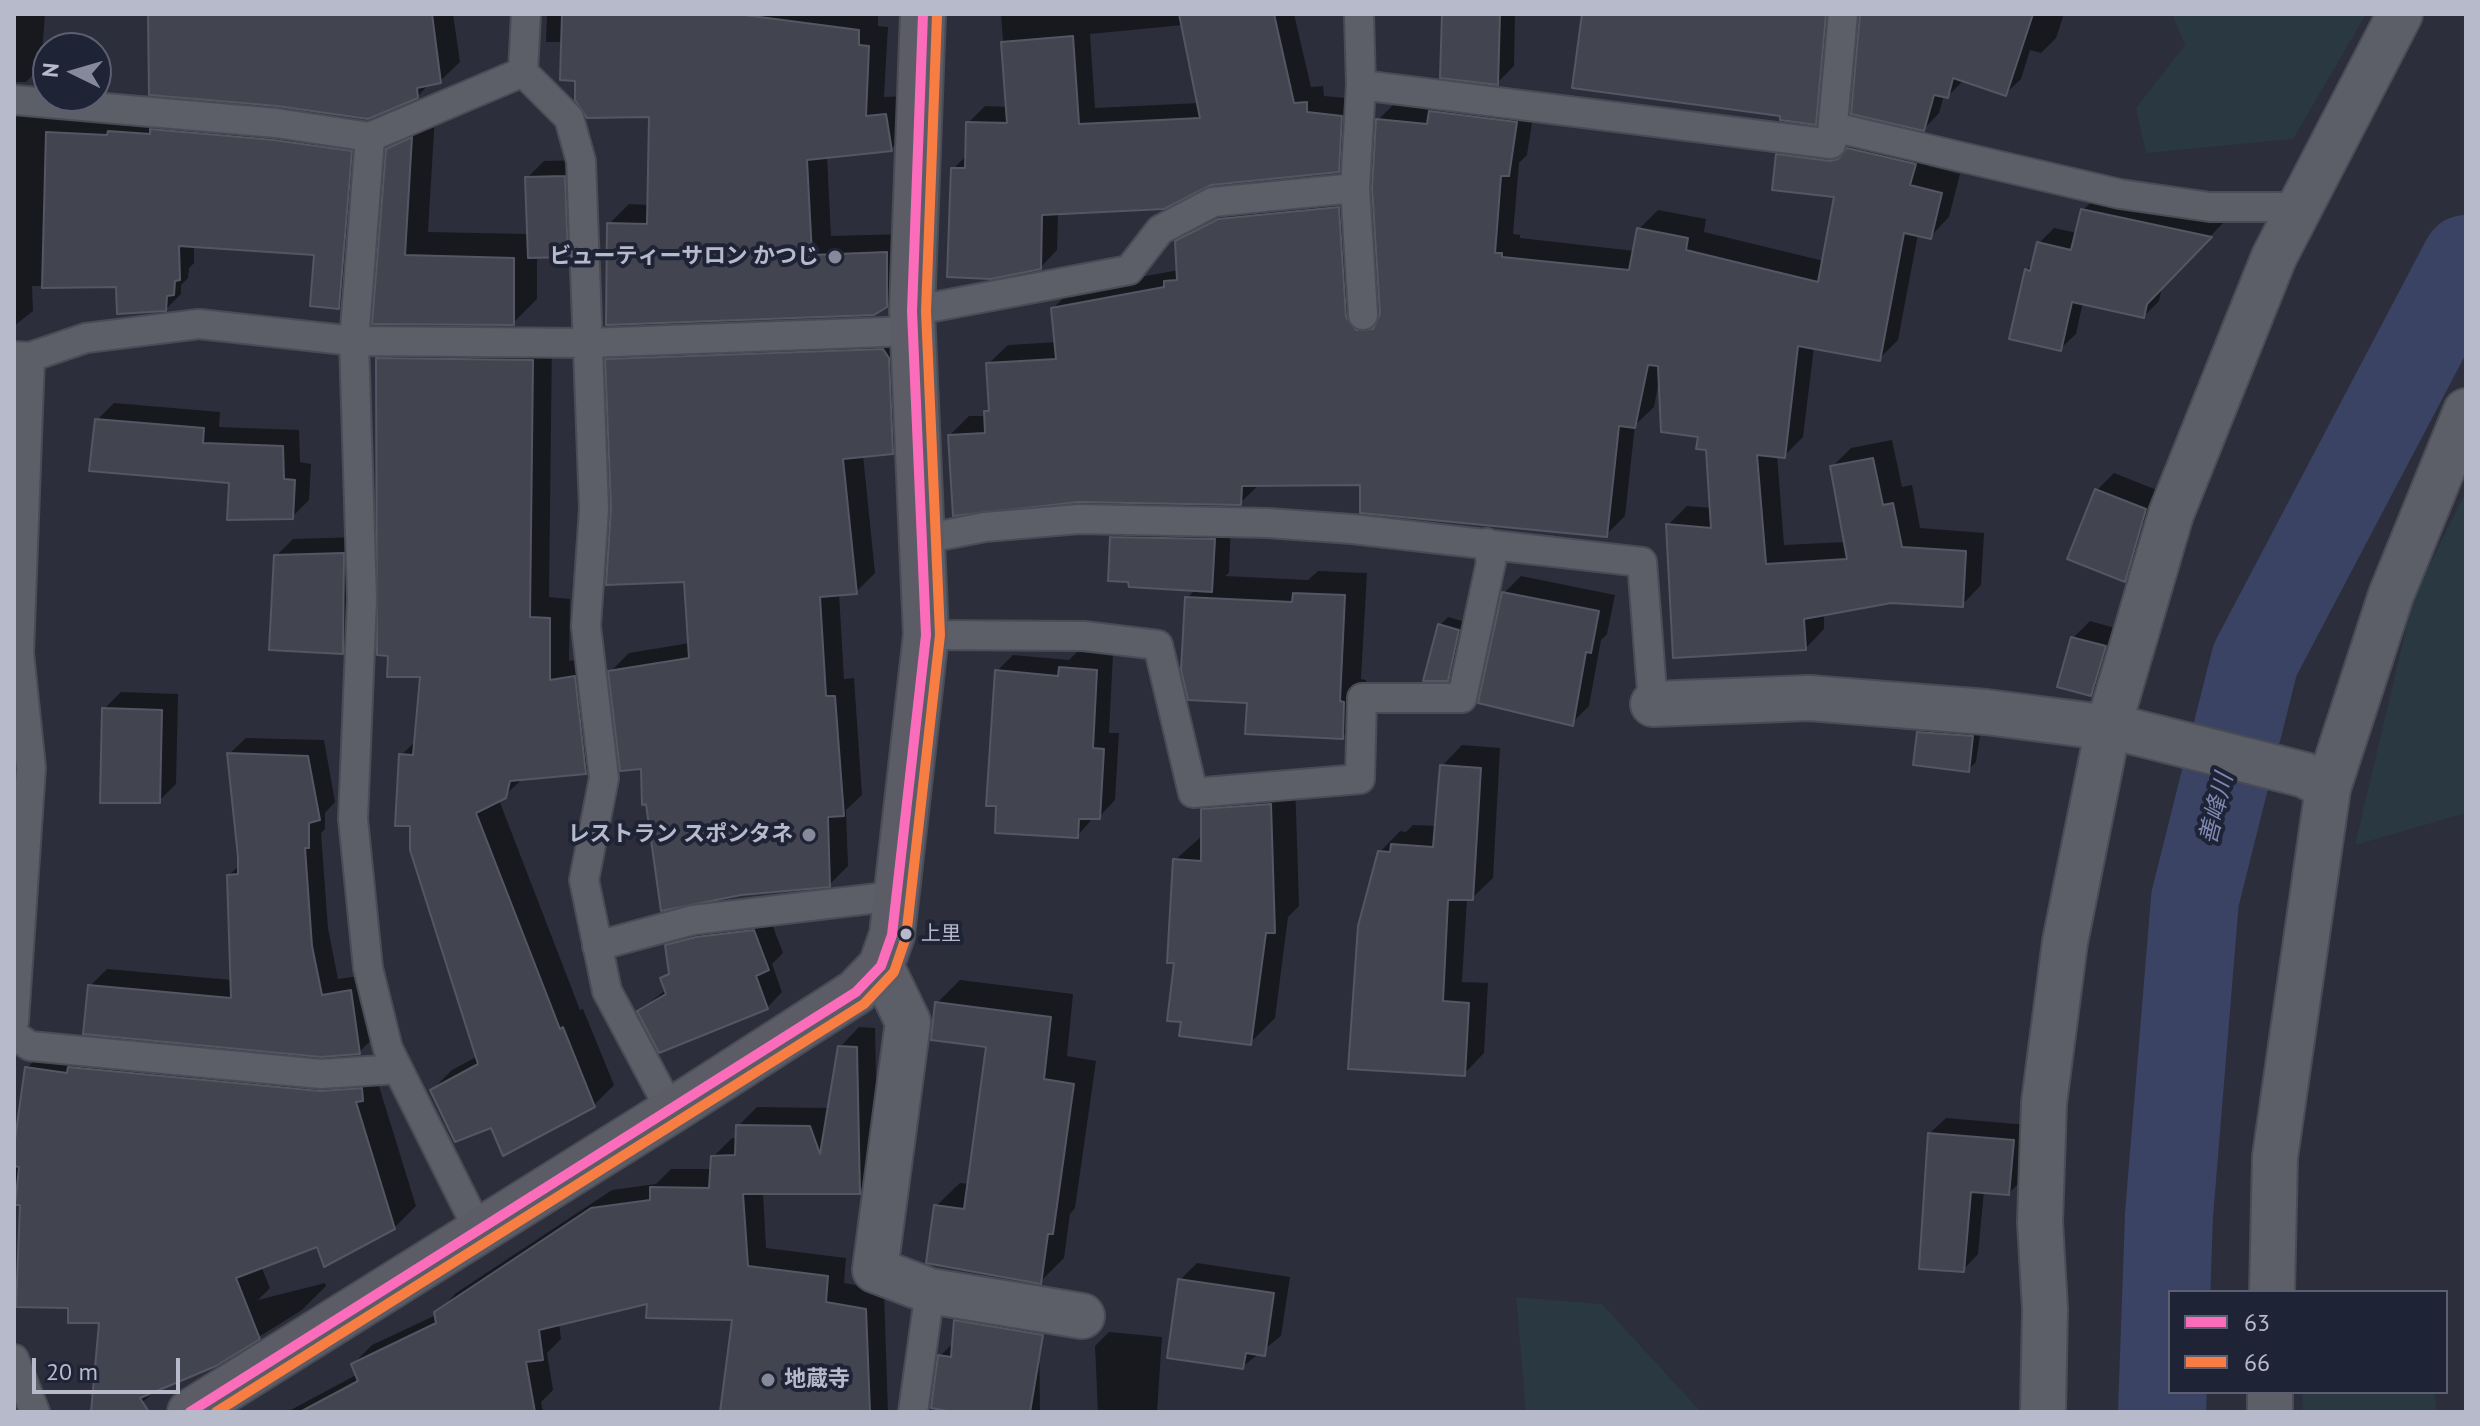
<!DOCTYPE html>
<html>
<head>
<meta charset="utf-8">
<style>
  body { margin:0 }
  #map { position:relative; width:2480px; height:1426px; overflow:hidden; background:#2c2f3b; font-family:"PT Sans",sans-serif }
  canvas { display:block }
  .frame { position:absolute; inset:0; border:16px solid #b7bacb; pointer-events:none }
  .legend { position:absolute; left:2168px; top:1290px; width:280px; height:104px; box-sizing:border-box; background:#1f2336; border:2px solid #5c5f72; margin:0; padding:10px 14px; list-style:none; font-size:24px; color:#b7bacb }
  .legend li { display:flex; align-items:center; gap:16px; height:40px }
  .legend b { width:40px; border:2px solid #5c5f72 }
  .north { position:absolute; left:32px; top:32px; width:80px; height:80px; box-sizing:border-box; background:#1f2336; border:2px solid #5c5f72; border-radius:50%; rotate:275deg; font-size:22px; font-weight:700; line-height:32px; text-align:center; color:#b7bacb }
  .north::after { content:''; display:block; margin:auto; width:28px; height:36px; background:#868999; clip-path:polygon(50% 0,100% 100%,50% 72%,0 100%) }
  .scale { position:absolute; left:32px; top:1358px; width:148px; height:36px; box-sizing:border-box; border:4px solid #b7bacb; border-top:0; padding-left:10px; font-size:24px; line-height:28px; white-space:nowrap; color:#b7bacb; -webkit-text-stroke:6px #1f2336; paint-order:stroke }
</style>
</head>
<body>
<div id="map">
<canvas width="2480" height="1426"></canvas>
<div class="frame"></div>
<ul class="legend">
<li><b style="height:10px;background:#fb6dba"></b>63</li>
<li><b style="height:10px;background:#f77d43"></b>66</li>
</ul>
<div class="north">N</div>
<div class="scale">20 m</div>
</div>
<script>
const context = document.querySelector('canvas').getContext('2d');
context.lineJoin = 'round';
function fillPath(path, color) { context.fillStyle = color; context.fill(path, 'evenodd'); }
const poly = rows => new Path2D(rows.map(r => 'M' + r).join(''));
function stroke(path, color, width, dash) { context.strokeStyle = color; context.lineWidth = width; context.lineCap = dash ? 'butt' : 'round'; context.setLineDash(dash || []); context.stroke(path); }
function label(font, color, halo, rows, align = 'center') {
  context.font = font + ' "PT Sans","Noto Sans JP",sans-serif'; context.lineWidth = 8; context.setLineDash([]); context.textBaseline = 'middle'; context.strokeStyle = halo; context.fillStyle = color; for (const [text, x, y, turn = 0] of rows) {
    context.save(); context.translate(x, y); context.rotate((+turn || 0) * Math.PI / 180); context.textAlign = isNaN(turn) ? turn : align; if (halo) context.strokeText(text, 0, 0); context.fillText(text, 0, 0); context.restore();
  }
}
fillPath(poly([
  [2172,14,2366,14,2293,139,2146,153,2136,108,2185,45],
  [2466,491,2466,813,2355,845,2413,599],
  [1516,1297,1602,1304,1701,1412,1526,1412],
  [2302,1392,2434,1392,2437,1412,2303,1412]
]), '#293841');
fillPath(poly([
  [14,14,45,14,41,67,26,82,14,82],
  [150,14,453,14,460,62,440,81,430,83,417,97],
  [547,14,878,14,878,26,888,27,884,97,906,96,910,130,891,149,827,156,831,236,906,234,906,286,886,306,609,224,629,204,650,205,651,115,577,79,563,42,546,42],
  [1001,14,1294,14,1311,87,1323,86,1324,96,1358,99,1355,153,1338,171,1211,183,1058,212,1057,250,1040,268,953,169,967,155,968,123,985,106,1008,107],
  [1183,25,1199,103,1095,108,1090,34],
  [1444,14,1515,14,1514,66,1497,83],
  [1859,14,2064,14,2056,38,2041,53,2030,50,2021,79,2005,94,1964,80,1948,96,1944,95,1939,113,1924,129,1853,112],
  [14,88,39,103,38,116,366,137,354,292,339,307,316,254,194,245,194,263,189,268,188,278,181,285,181,294,166,309,118,285,32,286,33,311,14,326],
  [1397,101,1535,103,1527,155,1519,163,1513,234,1520,235,1520,238,1635,251,1639,229,1658,210,1706,219,1704,232,1824,261,1836,195,1814,160,1834,141,1934,145,1928,166,1960,174,1949,217,1930,237,1918,234,1898,340,1879,359,1814,347,1803,437,1784,456,1777,455,1784,545,1846,542,1832,467,1851,448,1892,440,1902,487,1912,485,1920,528,1984,533,1981,585,1962,605,1891,601,1824,614,1824,629,1805,649,1668,525,1687,506,1712,508,1708,448,1659,380,1654,407,1635,425,1625,516,1606,535,1362,483,1260,484,1240,503,950,435,969,416,986,416,991,407,988,364,1008,345,1057,342,1053,308,1073,289,1179,270,1177,242,1196,223,1239,200,1358,189,1376,312,1382,312,1378,120],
  [435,115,428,232,529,234,527,178,544,161,581,160,584,238,567,255,537,256,537,299,513,323,375,322,388,150,412,125],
  [2098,195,2223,223,2162,287,2159,301,2144,316,2083,302,2076,334,2060,349,2026,270,2034,263,2039,243,2054,228,2077,233,2083,210],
  [902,331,911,433,892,452,863,455,875,573,856,592,839,593,844,679,854,678,862,795,846,810,848,866,829,885,643,766,611,671,629,653,690,643,686,580,613,508,607,360,626,341],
  [398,339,552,340,549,597,570,599,569,661,594,657,605,752,585,772,524,778,499,800,580,1010,583,1009,614,1085,594,1105,432,1090,452,1070,478,1056,413,824,401,755,417,740,422,675,378,359],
  [114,403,220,412,219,427,299,430,300,462,311,464,309,500,292,517,231,481,97,420],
  [2114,473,2162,492,2141,563,2124,580,2097,490],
  [1129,521,1231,523,1229,573,1225,576,1308,580,1318,571,1367,573,1361,679,1366,680,1364,714,1342,737,1249,701,1187,598,1196,589,1112,538],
  [360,537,359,635,342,651,276,556,293,539],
  [1521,576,1615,595,1607,634,1601,640,1589,706,1572,723,1504,593],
  [1448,617,1466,622,1456,671,1447,679,1440,625],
  [2090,621,2122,630,2108,677,2091,694,2073,638],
  [1077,652,1113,654,1109,733,1119,733,1115,800,1099,817,1094,817,1077,836,997,671,1013,655,1069,660],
  [121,692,178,694,176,784,159,801,104,709],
  [1927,724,1981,729,1976,762,1968,770,1919,733],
  [246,738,324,740,335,802,325,813,325,829,321,833,328,928,338,979,367,975,376,1036,359,1052,90,986,107,969,232,980,229,875,240,865,229,754],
  [1462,745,1500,748,1493,878,1472,898,1467,898,1462,982,1488,983,1484,1053,1464,1074,1380,852,1400,831,1406,832,1413,825,1437,826,1442,766],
  [1295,780,1299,906,1288,917,1275,1018,1250,1043,1184,1020,1176,962,1175,860,1203,835,1203,810,1228,785],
  [769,916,783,953,772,964,782,992,767,1008,639,1011,667,989,663,979,671,971,668,946,683,930],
  [960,980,1073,994,1067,1056,1096,1061,1075,1208,1070,1214,1064,1258,1040,1282,936,1206,960,1183,970,1184,988,1045,937,1003],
  [859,1027,875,1028,878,1173,859,1192,763,1192,766,1248,846,1258,844,1283,884,1290,888,1412,731,1412,735,1318,649,1302,559,1323,561,1339,547,1353,553,1390,541,1402,543,1412,287,1412,358,1374,353,1364,372,1345,436,1315,456,1293,612,1190,656,1184,671,1169,712,1169,713,1157,732,1138,737,1138,738,1126,757,1107,830,1108,840,1047],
  [49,1046,378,1083,416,1206,394,1228,318,1244,261,1266,270,1288,258,1300,325,1283,326,1286,302,1310,215,1364,161,1387,130,1412,93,1412,122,1334,22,1204,14,1201,14,1150,27,1068],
  [1946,1118,2028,1125,2024,1178,2009,1193,1984,1191,1978,1254,1963,1270,1930,1133],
  [1197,1263,1290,1277,1281,1336,1242,1367,1180,1280],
  [970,1307,1039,1324,1040,1412,964,1412,940,1356,954,1342,956,1321],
  [1109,1332,1162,1337,1157,1412,1098,1412,1095,1346]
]), '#0007');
stroke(poly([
  [2162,1412,2169,1215,2195,899,2255,660,2466,259]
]), '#3b4365', 88);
const building = poly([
  [148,14,432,14,441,83,417,88,418,98,368,119,277,106,149,95,148,14],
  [562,14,737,14,859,30,859,45,869,46,866,116,886,114,892,151,807,160,812,255,887,252,887,307,874,315,606,325,607,223,647,224,649,117,587,118,575,100,575,81,560,80,562,14],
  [1179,14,1274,14,1294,103,1307,102,1307,112,1342,116,1339,172,1211,185,1164,209,1042,215,1041,269,991,279,947,277,951,168,965,168,966,122,1007,123,1001,42,1073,36,1079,124,1200,118,1179,14],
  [1442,14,1500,14,1498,85,1440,78,1442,14],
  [1582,14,1826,14,1816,125,1780,120,1780,116,1572,88,1582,14],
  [1860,14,2033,14,2006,96,1953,78,1948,98,1934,95,1924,131,1851,114,1860,14],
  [1429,111,1517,122,1509,176,1501,176,1495,253,1502,253,1502,257,1629,270,1637,228,1688,238,1686,250,1818,282,1834,197,1772,190,1776,154,1830,161,1838,159,1847,148,1916,164,1910,185,1942,193,1931,239,1904,233,1880,361,1798,346,1785,458,1757,455,1766,564,1847,559,1830,466,1873,458,1883,505,1893,503,1902,547,1966,551,1963,607,1891,603,1804,619,1806,650,1673,658,1666,524,1711,528,1706,450,1696,449,1698,437,1661,432,1658,366,1648,365,1635,428,1619,426,1607,537,1360,513,1360,485,1242,486,1241,505,1079,502,953,516,948,435,985,433,984,411,989,411,986,363,1056,359,1051,308,1164,287,1164,281,1177,280,1175,241,1218,219,1339,207,1346,317,1356,330,1373,329,1380,314,1372,188,1376,119,1427,124,1429,111],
  [150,129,274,140,352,151,339,309,310,306,314,255,179,246,180,280,175,281,174,295,167,296,166,311,117,314,116,287,42,288,46,132,107,135,108,131,150,134,150,129],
  [412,137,405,255,514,258,514,325,372,324,386,149,412,137],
  [565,176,568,257,528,258,525,177,565,176],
  [2081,209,2212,237,2147,304,2144,318,2072,302,2061,351,2009,339,2025,269,2030,271,2037,242,2071,250,2081,209],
  [883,349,889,358,893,454,843,459,857,594,820,597,826,696,835,696,844,816,828,817,830,887,741,895,661,911,646,804,642,805,641,769,620,771,608,671,689,658,684,582,606,585,611,508,605,359,883,349],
  [376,358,533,360,530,617,550,618,550,680,575,676,586,774,510,781,506,798,476,813,560,1029,563,1027,595,1107,503,1156,491,1128,455,1142,430,1090,478,1064,410,850,410,826,395,826,399,754,413,755,420,677,387,677,388,656,377,655,376,358],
  [95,419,204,428,203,443,283,446,284,479,295,480,293,519,227,520,229,483,89,471,95,419],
  [2095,489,2146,509,2125,582,2067,559,2095,489],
  [1110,537,1215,539,1212,592,1129,587,1128,582,1108,581,1110,537],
  [344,553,343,654,269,650,274,555,344,553],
  [1502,592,1599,611,1591,653,1586,652,1573,726,1478,703,1502,592],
  [1293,593,1345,595,1340,701,1344,702,1343,739,1245,734,1247,703,1188,700,1181,670,1185,597,1292,602,1293,593],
  [1438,624,1459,630,1448,681,1423,681,1438,624],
  [2071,637,2106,646,2091,696,2057,687,2071,637],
  [1059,667,1097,670,1093,748,1104,749,1100,819,1079,819,1078,838,995,833,996,806,986,806,995,670,1058,676,1059,667],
  [102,708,162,710,160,803,100,803,102,708],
  [1917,732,1973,736,1969,772,1913,765,1917,732],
  [227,753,308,756,320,820,309,823,309,848,305,848,312,946,322,995,351,990,360,1054,321,1057,83,1034,88,985,231,998,227,875,238,874,238,857,227,753],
  [1440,765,1481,768,1473,900,1448,900,1443,1001,1469,1003,1465,1076,1348,1069,1358,926,1378,851,1390,852,1391,844,1433,847,1440,765],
  [1271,804,1275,933,1266,933,1251,1045,1179,1036,1181,1022,1167,1021,1174,963,1167,963,1173,859,1201,861,1201,809,1271,804],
  [754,930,769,970,756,976,768,1009,659,1053,637,1011,666,994,660,978,669,974,665,945,696,937,754,930],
  [935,1002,1051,1017,1044,1079,1074,1084,1053,1234,1048,1234,1041,1284,926,1263,934,1205,964,1209,986,1047,931,1040,935,1002],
  [838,1046,857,1047,860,1194,743,1194,748,1266,828,1276,826,1302,866,1309,870,1412,720,1412,732,1320,646,1318,647,1304,539,1330,543,1360,526,1362,535,1412,300,1412,358,1381,351,1364,436,1323,434,1312,591,1208,650,1200,650,1187,709,1188,711,1156,735,1155,736,1125,810,1126,820,1154,838,1046],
  [25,1067,67,1073,68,1067,320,1091,362,1088,363,1101,356,1102,395,1229,324,1267,317,1247,236,1278,260,1339,216,1366,140,1398,149,1412,91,1412,99,1323,68,1323,68,1308,16,1307,20,1205,15,1205,19,1167,14,1166,14,1147,25,1067],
  [1928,1133,2014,1140,2009,1195,1971,1192,1964,1272,1919,1269,1928,1133],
  [1178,1279,1274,1293,1265,1356,1246,1353,1243,1369,1167,1358,1178,1279],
  [954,1320,1043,1335,1030,1412,954,1412,931,1408,938,1355,951,1357,954,1320]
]);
fillPath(building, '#424550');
stroke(building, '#545763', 2);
const service = poly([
  [1359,14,1361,85,1355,188,1363,315],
  [523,72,569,118,581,161,594,509,586,626,604,778,584,880,607,991,671,1111],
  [1361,85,1831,144,1843,14],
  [14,100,276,123,370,137,523,72,526,14],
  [1833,127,2120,194,2210,207,2301,207],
  [370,137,354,341,362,599,353,819,368,968,388,1049,479,1231],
  [912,311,1129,270,1160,230,1213,202,1355,188],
  [14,356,30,357,86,338,199,324,354,341,588,343,913,331],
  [923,539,985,527,1079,519,1268,523,1352,529,1642,562,1653,704],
  [926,635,1084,636,1158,645,1193,793,1360,779,1362,698,1462,698,1491,562,1487,543],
  [597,946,693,920,895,896],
  [14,1021,31,768,19,653,30,357],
  [14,1035,30,1046,321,1074,398,1069],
  [14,1359,35,1412],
  [913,1412,930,1291]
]);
const minor = poly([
  [1653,704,1809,698,1986,712,2126,730,2305,775,2328,788,2275,1157,2272,1292],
  [2328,788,2391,595,2466,411],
  [881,966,908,1022,875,1270,930,1291,1082,1316],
  [2043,1412,2045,1309,2040,1222,2044,1103,2065,942,2108,728,2171,514,2274,257,2400,14],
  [2270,1412,2270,1392]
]);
const secondary = poly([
  [190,1412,671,1111,856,992,881,966,892,935,926,635,912,311,923,14]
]);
stroke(service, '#4a4c55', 32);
stroke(minor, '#4a4c55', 48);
stroke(secondary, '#4a4c55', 48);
stroke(service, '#5c5e68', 28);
stroke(minor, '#5c5e68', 44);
stroke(secondary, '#5b5c66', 44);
stroke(poly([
  [190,1412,856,992,881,966,892,935,926,635,912,311,923,14]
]), '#fb6dba', 10);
stroke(poly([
  [216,1412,864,1004,894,972,906,937,940,635,926,311,937,15]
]), '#f77d43', 10);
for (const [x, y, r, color] of [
  [835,257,8,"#868999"],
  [809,835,8,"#868999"],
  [906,934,7,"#b7bacb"],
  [768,1380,8,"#868999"]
]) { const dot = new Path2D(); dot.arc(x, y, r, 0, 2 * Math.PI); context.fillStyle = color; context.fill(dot); stroke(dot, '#1f2336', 3); }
label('20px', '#b7bacb', '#1f2336', [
  ["上里",921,934]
], 'left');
label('bold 22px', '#b7bacb', '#1f2336', [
  ["ビューティーサロン かつじ",819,257],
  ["レストラン スポンタネ",793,835],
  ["地蔵寺",784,1380,"left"]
], 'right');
label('italic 24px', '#7e89b2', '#1f2336', [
  ["善峰川",2217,809,-76]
]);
</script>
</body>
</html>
